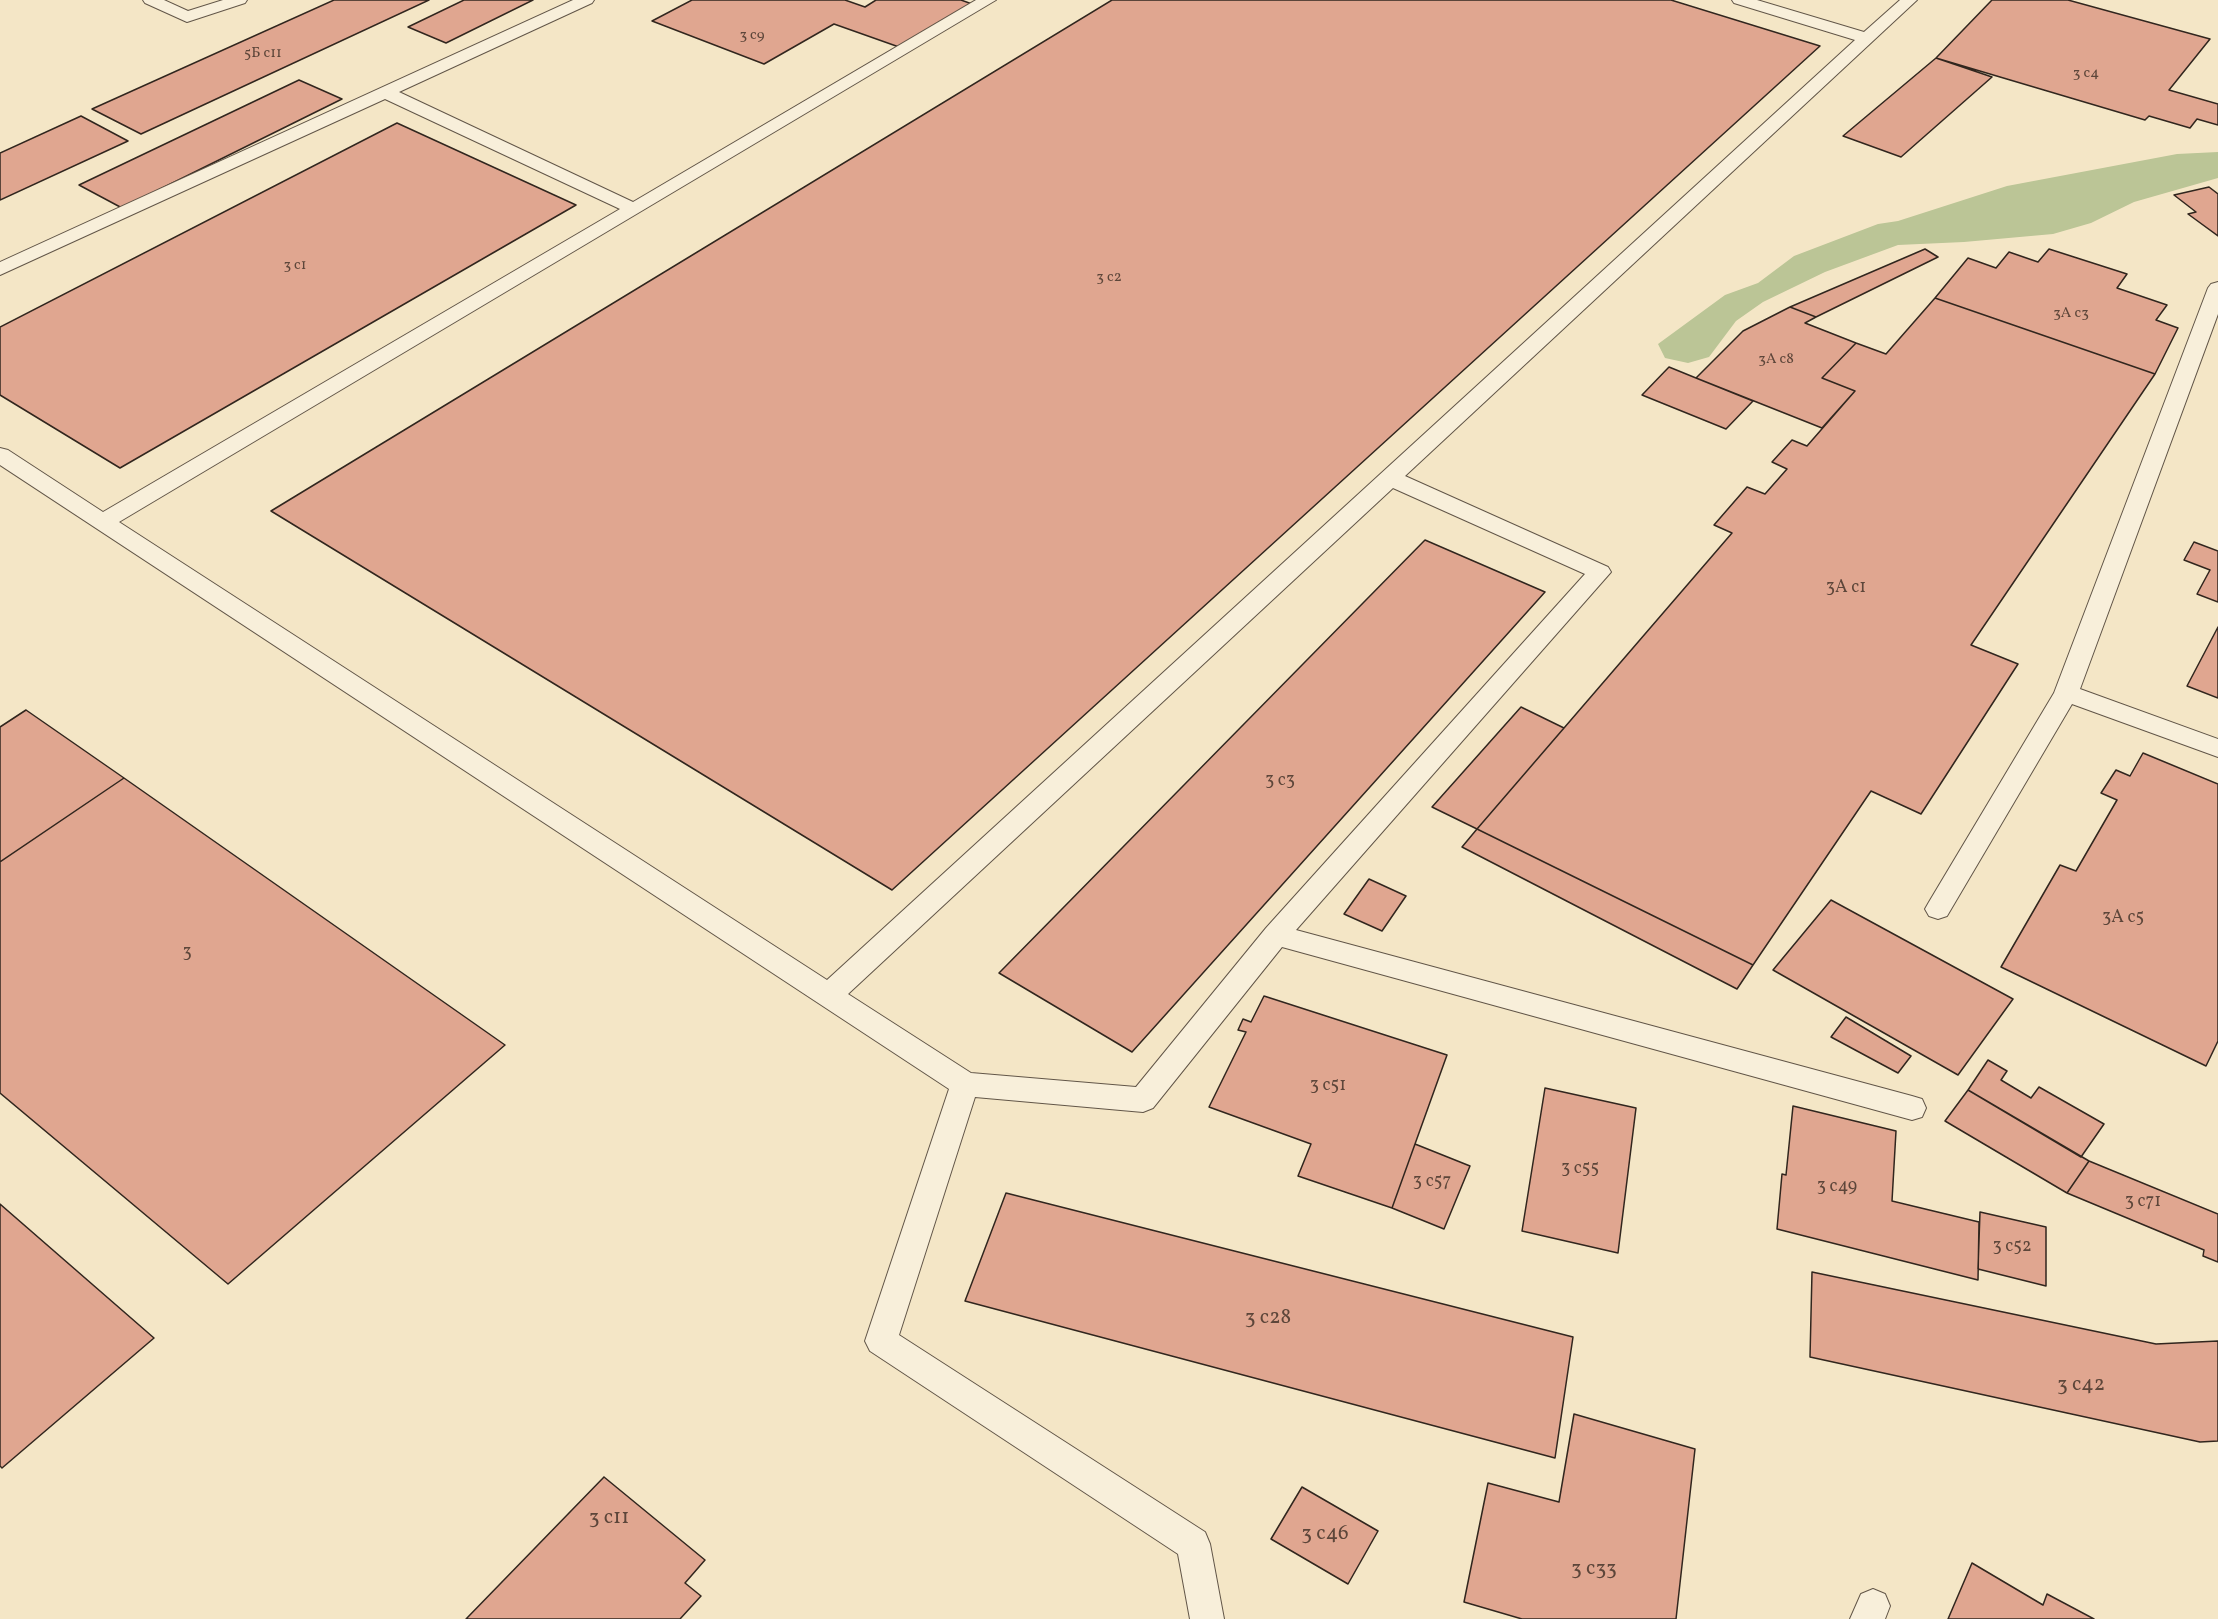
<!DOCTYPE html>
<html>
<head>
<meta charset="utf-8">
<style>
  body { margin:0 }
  canvas { display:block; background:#f4e6c6 }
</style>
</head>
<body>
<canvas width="2218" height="1619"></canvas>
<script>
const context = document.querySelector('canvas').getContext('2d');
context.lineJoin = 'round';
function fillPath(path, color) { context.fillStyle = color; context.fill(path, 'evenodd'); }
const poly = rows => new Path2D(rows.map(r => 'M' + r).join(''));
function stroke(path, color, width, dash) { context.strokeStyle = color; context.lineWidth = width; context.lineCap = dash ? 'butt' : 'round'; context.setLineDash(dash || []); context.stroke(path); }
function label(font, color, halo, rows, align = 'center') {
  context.font = font + ' Vollkorn,serif'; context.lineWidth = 4.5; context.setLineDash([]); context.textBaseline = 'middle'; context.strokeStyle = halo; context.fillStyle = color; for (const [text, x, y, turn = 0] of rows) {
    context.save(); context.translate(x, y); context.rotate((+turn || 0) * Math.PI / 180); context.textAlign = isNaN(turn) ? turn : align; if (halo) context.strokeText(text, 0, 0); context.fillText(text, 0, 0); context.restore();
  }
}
fillPath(poly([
  [2218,152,2218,178,2134,202,2091,223,2053,234,1964,242,1898,245,1825,272,1763,302,1736,321,1709,357,1688,363,1665,358,1658,344,1725,295,1758,283,1794,256,1878,224,1898,221,2007,186,2177,154]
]), '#bbc596');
const building = poly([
  [334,0,429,0,141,134,92,109,334,0],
  [464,0,533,0,446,43,408,27,464,0],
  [692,0,845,0,865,7,876,0,961,0,972,4,899,47,834,24,764,64,652,21,692,0],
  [1112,0,1671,0,1820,46,892,890,271,511,1112,0],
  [1992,0,2068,0,2210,39,2169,90,2218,104,2218,125,2197,119,2190,128,2149,116,2145,120,1936,58,1992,0],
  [1936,58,1992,77,1901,157,1843,136,1936,58],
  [299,80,342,99,122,208,79,185,299,80],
  [81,116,128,141,0,200,0,153,81,116],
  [397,123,576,205,120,468,0,395,0,327,397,123],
  [2209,187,2218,194,2218,236,2188,214,2196,212,2174,195,2209,187],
  [1925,249,1938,257,1816,317,1790,307,1925,249],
  [2049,249,2127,274,2117,288,2167,305,2156,320,2178,328,2155,374,1935,298,1968,258,1996,268,2009,252,2038,262,2049,249],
  [1935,298,2155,374,1971,645,2018,664,1921,814,1871,791,1753,965,1477,829,1732,533,1714,525,1747,487,1765,494,1787,469,1772,462,1792,440,1807,446,1855,391,1822,378,1856,343,1886,354,1935,298],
  [1790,307,1816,317,1805,323,1856,343,1822,378,1855,391,1822,428,1696,378,1743,331,1790,307],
  [1669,367,1696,378,1753,401,1726,429,1642,395,1669,367],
  [1425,540,1545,592,1132,1052,999,973,1425,540],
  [2194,542,2218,551,2218,602,2197,594,2210,570,2184,560,2194,542],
  [2218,627,2218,698,2187,686,2218,627],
  [1521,707,1564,728,1477,829,1432,807,1521,707],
  [26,710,124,778,0,862,0,727,26,710],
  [2143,753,2218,784,2218,1041,2206,1066,2001,967,2060,865,2076,871,2117,800,2101,793,2116,770,2130,776,2143,753],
  [124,778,505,1045,228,1284,0,1093,0,862,124,778],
  [1477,829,1753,965,1737,989,1462,847,1477,829],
  [1369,879,1406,896,1382,931,1344,914,1369,879],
  [1831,900,2013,999,1958,1075,1773,970,1831,900],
  [1264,996,1447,1055,1392,1208,1298,1176,1311,1144,1209,1107,1246,1032,1238,1030,1243,1019,1251,1022,1264,996],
  [1846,1017,1911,1056,1898,1073,1831,1037,1846,1017],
  [1988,1060,2007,1071,2001,1080,2031,1098,2039,1087,2104,1124,2081,1157,1968,1090,1988,1060],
  [1545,1088,1636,1108,1618,1253,1522,1231,1545,1088],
  [1968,1090,2089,1161,2067,1193,1945,1121,1968,1090],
  [1793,1106,1896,1131,1892,1201,1979,1222,1978,1280,1777,1229,1782,1174,1786,1175,1793,1106],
  [1415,1144,1470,1166,1444,1229,1392,1208,1415,1144],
  [2089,1161,2218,1214,2218,1262,2203,1256,2204,1250,2067,1193,2089,1161],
  [1006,1193,1573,1337,1555,1458,965,1301,1006,1193],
  [0,1204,154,1338,2,1468,0,1466,0,1204],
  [1980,1212,2046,1227,2046,1286,1978,1269,1980,1212],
  [1812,1272,2156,1344,2218,1341,2218,1441,2200,1442,1810,1357,1812,1272],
  [1574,1414,1695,1449,1676,1619,1522,1619,1464,1602,1488,1483,1559,1502,1574,1414],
  [604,1477,705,1560,685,1583,701,1596,680,1619,466,1619,604,1477],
  [1302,1487,1378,1531,1348,1584,1271,1539,1302,1487],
  [1972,1563,2043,1605,2047,1594,2094,1619,1948,1619,1972,1563]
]);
fillPath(building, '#e0a690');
stroke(building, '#31261e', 1.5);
const service = poly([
  [143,0,164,0,188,11,223,0,247,0,245,3,187,22,145,3,143,0],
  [573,0,594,0,592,3,399,92,633,202,976,0,996,0,119,522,827,980,1855,40,1734,3,1732,0,1757,0,1864,32,1900,0,1917,0,1405,476,1608,567,1611,572,1296,930,1912,1096,1922,1099,1926,1108,1922,1117,1912,1120,1282,947,1153,1108,1143,1112,975,1097,899,1335,1205,1532,1210,1544,1224,1619,1190,1619,1178,1554,870,1351,865,1341,949,1089,0,465,0,448,8,450,103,512,620,209,385,99,0,275,0,262,573,0],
  [1393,488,1585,574,1266,928,1136,1087,971,1073,848,994,1393,488],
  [2218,282,2218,314,2080,689,2218,739,2218,757,2072,704,1947,916,1938,919,1929,916,1925,909,1929,902,2054,693,2208,288,2211,284,2218,282],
  [1873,1589,1885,1594,1890,1606,1885,1619,1850,1619,1861,1594,1873,1589]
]);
stroke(service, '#625648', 2);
fillPath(service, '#f8efda');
label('15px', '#5d463a', null, [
  ["3 с9",752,36],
  ["5Б с11",263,54],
  ["3 с4",2086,74],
  ["3 с1",295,266],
  ["3 с2",1109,278],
  ["3А с3",2071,314],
  ["3А с8",1776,360]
]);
label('18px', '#5d463a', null, [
  ["3А с1",1846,589],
  ["3 с3",1280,782],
  ["3А с5",2123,919],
  ["3",187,954],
  ["3 с51",1328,1087],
  ["3 с55",1580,1170],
  ["3 с57",1432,1183],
  ["3 с49",1837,1188],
  ["3 с71",2143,1203],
  ["3 с52",2012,1248]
]);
label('21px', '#5d463a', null, [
  ["3 с28",1268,1319],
  ["3 с42",2081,1386],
  ["3 с11",609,1519],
  ["3 с46",1325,1535],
  ["3 с33",1594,1570]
]);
</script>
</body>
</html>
